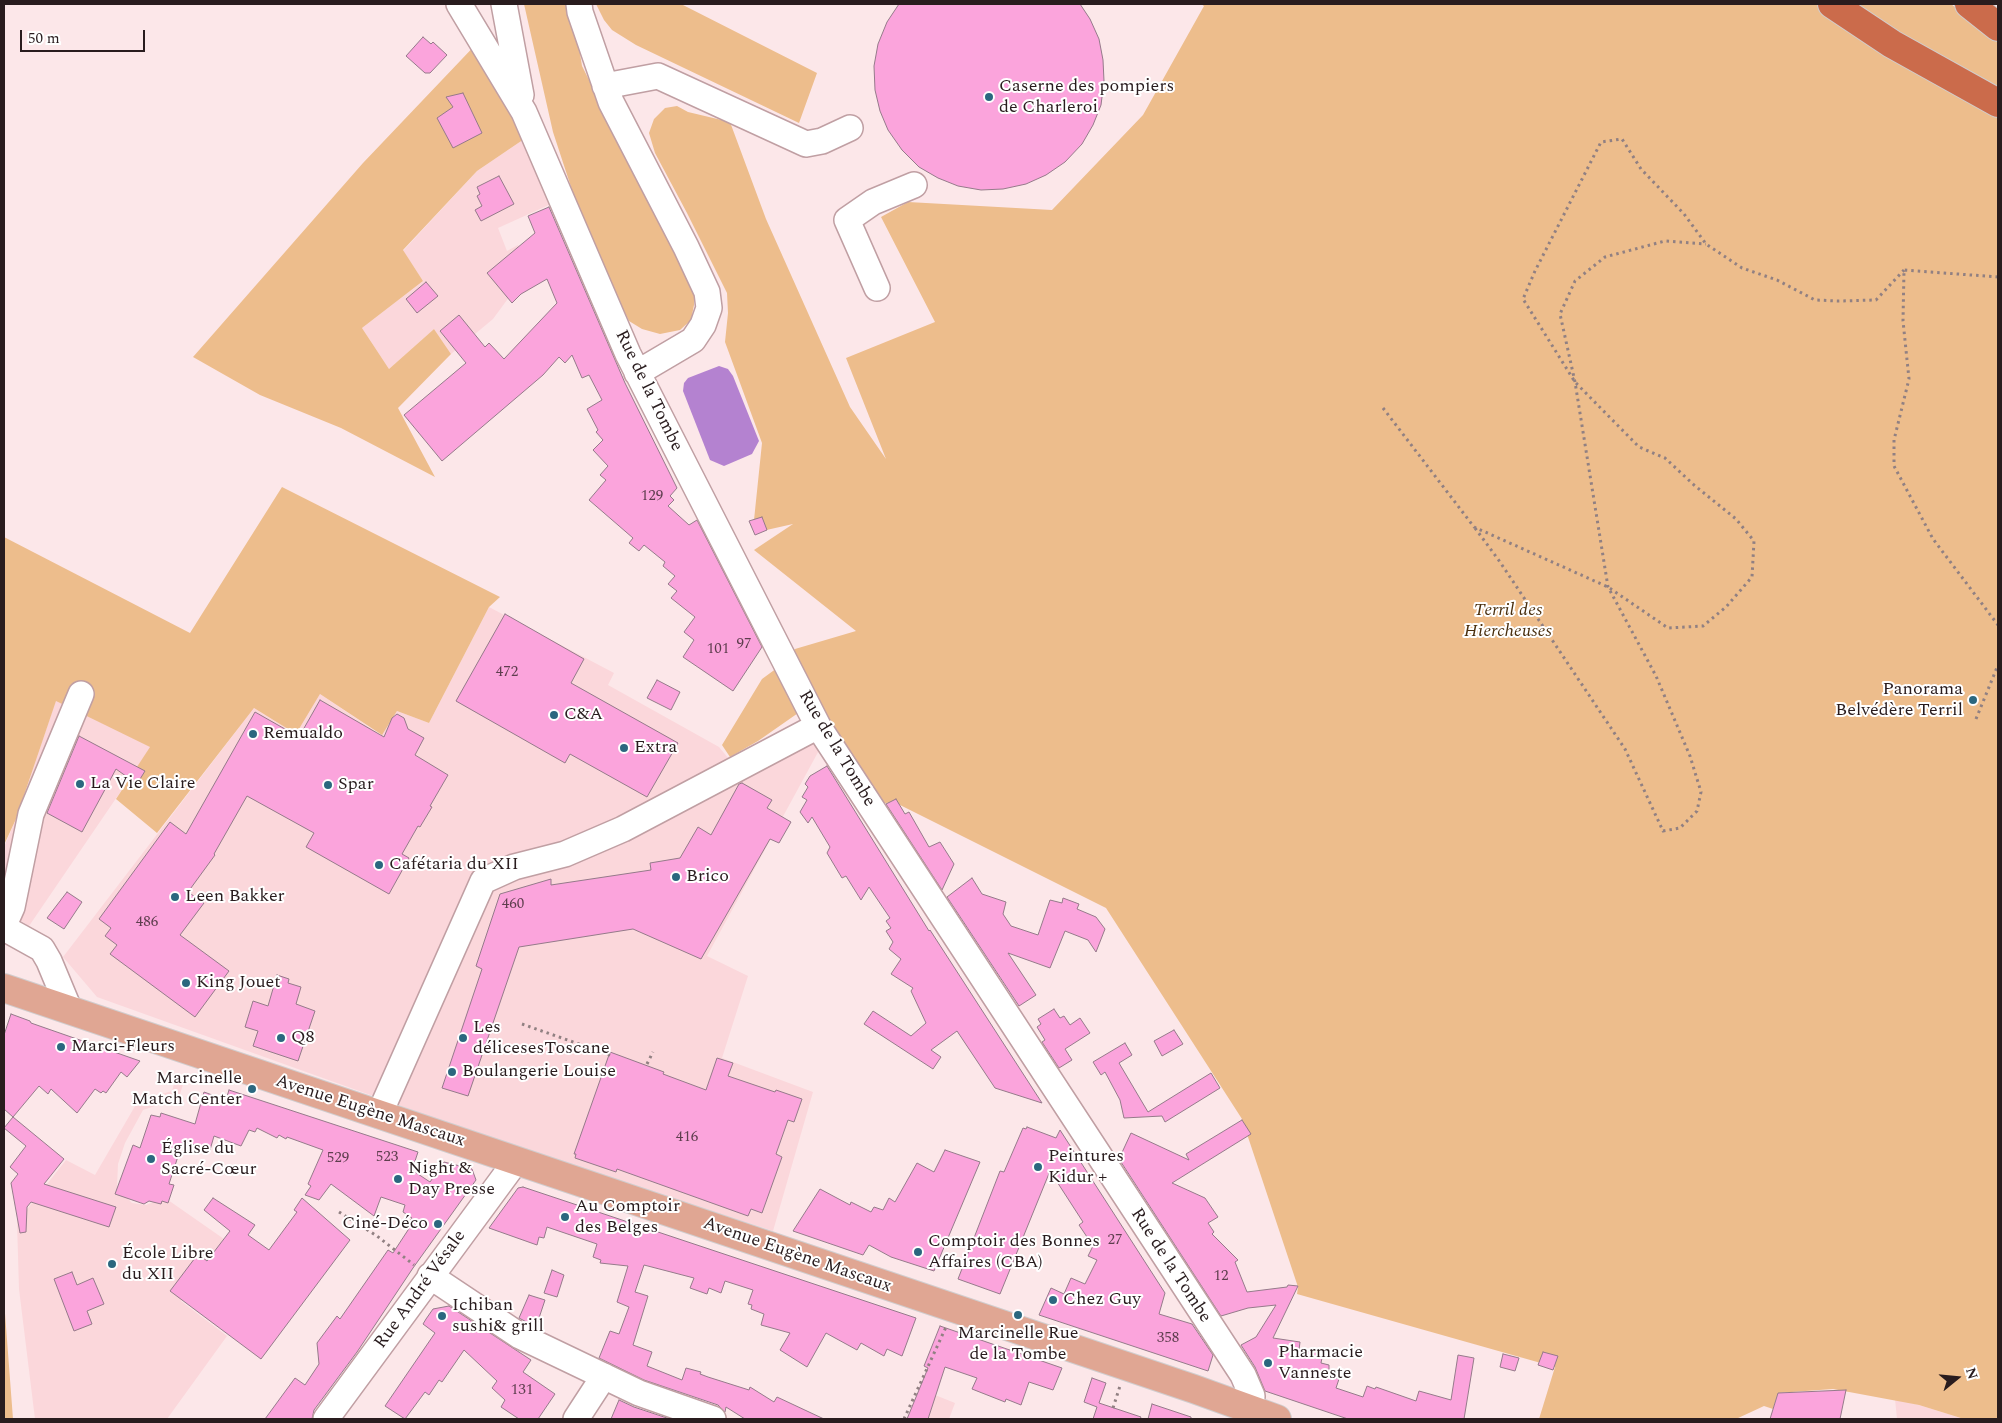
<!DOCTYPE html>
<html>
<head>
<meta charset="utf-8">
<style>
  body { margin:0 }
  #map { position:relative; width:2002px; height:1423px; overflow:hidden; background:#fce7e9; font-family:Spectral,serif }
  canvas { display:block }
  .frame { position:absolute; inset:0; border:5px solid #291c1e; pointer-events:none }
  .north { position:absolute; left:1932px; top:1353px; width:50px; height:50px; -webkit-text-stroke:4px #fff; paint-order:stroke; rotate:73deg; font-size:14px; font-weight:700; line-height:20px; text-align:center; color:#291c1e }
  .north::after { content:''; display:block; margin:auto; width:18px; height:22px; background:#291c1e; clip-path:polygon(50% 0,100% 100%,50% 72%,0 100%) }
  .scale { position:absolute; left:20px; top:30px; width:125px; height:22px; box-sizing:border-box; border:2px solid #291c1e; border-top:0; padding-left:6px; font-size:15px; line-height:18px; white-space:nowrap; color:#291c1e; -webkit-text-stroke:4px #fff; paint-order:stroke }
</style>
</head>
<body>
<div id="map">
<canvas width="2002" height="1423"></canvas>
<div class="frame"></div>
<div class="north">N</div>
<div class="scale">50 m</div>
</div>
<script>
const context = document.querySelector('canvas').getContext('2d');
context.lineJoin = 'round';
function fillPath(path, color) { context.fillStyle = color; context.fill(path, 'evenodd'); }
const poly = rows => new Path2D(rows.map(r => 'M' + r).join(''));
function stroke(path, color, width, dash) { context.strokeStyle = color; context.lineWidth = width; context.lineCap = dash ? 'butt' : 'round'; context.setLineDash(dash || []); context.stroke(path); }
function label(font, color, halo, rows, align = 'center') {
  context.font = font + ' Spectral,serif'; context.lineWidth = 4; context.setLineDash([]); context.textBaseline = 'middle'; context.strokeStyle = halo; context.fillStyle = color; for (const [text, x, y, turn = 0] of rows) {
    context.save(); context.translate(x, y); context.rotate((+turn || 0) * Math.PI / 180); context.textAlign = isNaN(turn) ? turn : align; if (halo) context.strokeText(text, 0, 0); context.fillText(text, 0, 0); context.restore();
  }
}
fillPath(poly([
  [533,133,562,199,498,228,507,251,518,245,532,266,493,319,451,354,434,329,389,369,362,328,423,281,403,251,477,171],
  [489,607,614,673,608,685,719,747,734,765,812,729,823,743,707,956,748,976,722,1058,813,1092,773,1231,521,1149,97,997,63,957,254,708,296,734,320,694,381,735,397,711,429,723],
  [56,700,151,747,29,926,4,910,4,847,16,819],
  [177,1074,185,1077,179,1098,143,1110,125,1143,118,1164,117,1187,132,1203,146,1205,156,1201,168,1200,224,1239,181,1301,227,1336,167,1419,35,1419,19,1289,17,1222,66,1160,95,1175,138,1101,172,1091],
  [920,1389,955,1403,949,1419,906,1419],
  [1895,1399,1919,1405,1964,1419,1897,1419]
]), '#fbd7db');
fillPath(poly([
  [524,4,572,4,582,66,694,289,694,305,691,320,680,330,660,334,642,329,629,321,611,285,572,190,553,132],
  [596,4,681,4,817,73,799,123,636,45,612,30,604,20],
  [1201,4,1832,4,1998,103,1998,1419,1964,1419,1919,1405,1833,1389,1778,1393,1773,1409,1764,1406,1736,1419,1539,1419,1555,1367,1297,1294,1298,1287,1242,1119,1106,908,894,802,869,805,784,661,795,649,856,631,754,550,793,524,762,531,754,520,762,443,725,342,728,313,727,293,687,213,655,153,649,133,654,119,665,108,677,106,688,112,730,122,766,219,850,407,886,459,846,358,935,322,881,217,908,202,1052,210,1143,115,1204,6],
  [1853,4,1951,4,1998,41,1998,89,1941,58],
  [481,39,533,133,477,171,403,250,423,281,362,328,389,369,434,329,451,354,398,408,435,477,341,428,260,395,193,357,363,163],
  [282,487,500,597,489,607,429,723,397,711,382,735,320,694,296,734,254,708,157,833,116,799,150,747,56,701,16,819,4,845,4,537,190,633],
  [777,668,801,711,758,741,730,757,722,745,762,679],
  [4,1300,13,1419,4,1419]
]), '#edbd8c');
fillPath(poly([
  [719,366,728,369,733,376,759,441,752,454,724,466,710,460,683,391,684,383,688,378]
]), '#b482d0');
const building = poly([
  [899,4,1080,4,1090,19,1099,39,1103,60,1104,81,1101,105,1093,125,1082,144,1065,162,1046,175,1026,184,1003,189,981,190,958,186,938,178,919,167,902,150,888,130,880,111,875,90,874,66,878,44,887,22,899,4],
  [423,37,431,44,433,42,447,55,430,73,425,73,406,56,423,37],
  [463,93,482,133,453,148,437,118,453,107,446,97,463,93],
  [499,176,514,204,481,221,475,210,482,206,477,196,480,194,477,187,499,176],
  [549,207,625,383,677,488,670,496,674,500,668,506,689,525,697,520,762,647,733,691,683,657,694,640,684,632,695,617,671,598,677,591,668,584,675,576,663,566,665,562,644,545,639,551,629,543,633,538,589,500,606,480,600,475,608,466,593,450,603,440,596,432,598,430,587,409,602,400,589,375,582,378,572,355,565,363,559,357,543,375,442,461,404,415,466,363,440,331,459,315,485,347,489,343,504,359,557,303,547,279,521,294,512,303,487,273,535,233,528,216,549,207],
  [426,282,438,296,417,313,406,299,426,282],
  [762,517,767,530,755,535,749,521,762,517],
  [505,614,584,659,571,683,678,743,647,797,570,754,565,763,456,701,505,614],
  [657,680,680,692,671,710,647,698,657,680],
  [320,700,384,737,392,718,397,714,404,718,408,729,424,738,415,755,448,775,430,806,432,807,420,827,418,826,402,854,409,858,389,894,306,847,314,833,247,796,214,854,215,855,188,892,204,903,180,935,229,971,195,1017,110,954,117,945,105,936,111,928,99,919,170,822,186,834,255,712,299,737,320,700],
  [79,736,145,771,137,784,116,769,82,832,47,813,79,736],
  [827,766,929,931,930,930,1042,1103,995,1088,957,1031,931,1050,941,1057,933,1069,864,1024,873,1011,911,1036,926,1023,911,991,913,988,891,974,901,959,889,949,893,942,886,931,891,928,886,921,890,918,869,887,861,900,846,876,842,878,827,853,830,847,812,817,808,823,800,812,807,800,802,797,808,787,805,784,810,776,827,766],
  [742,783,772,800,767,808,791,822,779,843,770,839,701,959,633,929,519,947,468,1096,442,1088,482,969,476,966,500,894,551,879,551,885,651,870,650,863,680,858,698,827,711,835,739,784,742,783],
  [896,799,905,814,909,812,929,847,940,842,954,864,942,890,886,804,896,799],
  [972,878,982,894,1006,902,1003,914,1011,926,1038,935,1050,900,1062,903,1063,898,1079,904,1077,909,1096,917,1105,929,1096,952,1088,940,1065,931,1050,968,1008,953,1036,995,1019,1006,947,897,972,878],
  [67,892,82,902,64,929,47,918,67,892],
  [277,975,289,979,288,983,301,987,296,1004,315,1011,298,1061,253,1046,258,1031,245,1027,253,1001,268,1006,277,975],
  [1054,1009,1060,1018,1064,1016,1070,1025,1080,1018,1090,1033,1065,1049,1072,1060,1059,1068,1042,1042,1045,1040,1037,1027,1041,1024,1038,1019,1054,1009],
  [11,1014,30,1021,31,1023,140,1061,127,1077,121,1072,106,1093,103,1091,101,1093,95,1089,77,1113,51,1089,48,1094,39,1086,13,1117,4,1109,4,1035,11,1014],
  [1174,1030,1183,1044,1162,1056,1154,1041,1174,1030],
  [1125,1043,1132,1055,1119,1063,1148,1112,1211,1073,1220,1088,1165,1122,1162,1116,1124,1118,1120,1100,1105,1072,1101,1075,1093,1062,1125,1043],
  [610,1052,664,1072,663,1074,706,1090,717,1058,733,1063,728,1076,775,1092,776,1090,802,1099,794,1122,788,1120,776,1154,782,1157,762,1213,751,1209,748,1216,617,1169,616,1172,575,1158,576,1154,574,1154,610,1052],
  [229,1090,418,1152,412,1170,430,1182,444,1162,472,1169,476,1180,413,1268,357,1352,314,1410,312,1419,265,1419,295,1378,305,1385,319,1364,317,1343,337,1316,340,1319,388,1250,393,1253,410,1227,407,1225,412,1218,403,1212,405,1205,381,1197,374,1216,331,1184,319,1200,305,1195,311,1186,308,1184,323,1150,287,1137,286,1139,279,1135,277,1138,257,1128,255,1132,249,1130,241,1146,214,1136,210,1150,183,1141,169,1184,174,1185,168,1203,162,1201,161,1204,149,1201,144,1204,115,1194,133,1145,140,1148,151,1115,160,1117,161,1113,195,1124,204,1092,226,1100,229,1090],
  [13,1117,64,1159,44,1184,116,1207,109,1227,31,1202,27,1207,26,1232,20,1233,11,1183,18,1174,10,1167,26,1146,4,1128,13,1117],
  [1242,1120,1251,1134,1172,1183,1205,1198,1218,1217,1208,1223,1214,1232,1212,1234,1238,1260,1235,1262,1247,1292,1287,1287,1288,1285,1298,1286,1273,1338,1300,1342,1299,1350,1323,1353,1321,1363,1329,1365,1329,1375,1339,1379,1336,1388,1363,1397,1367,1386,1375,1389,1376,1387,1416,1401,1419,1391,1451,1400,1458,1355,1474,1358,1464,1419,1348,1419,1265,1391,1255,1367,1241,1345,1256,1337,1276,1305,1248,1308,1221,1316,1119,1159,1131,1133,1189,1160,1186,1154,1242,1120],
  [1027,1127,1056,1138,1060,1130,1165,1293,1159,1314,1192,1324,1213,1355,1208,1371,1039,1315,1051,1288,1064,1294,1071,1278,1085,1284,1097,1260,1088,1256,1093,1246,1079,1225,1083,1222,1050,1171,1000,1294,958,1279,1000,1171,1004,1172,1023,1128,1026,1129,1027,1127],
  [945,1150,980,1162,934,1271,891,1257,869,1245,863,1255,793,1231,820,1189,850,1205,851,1202,871,1212,874,1207,883,1210,889,1198,895,1202,917,1163,934,1172,945,1150],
  [523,1187,916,1318,902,1356,887,1349,884,1356,861,1343,857,1350,826,1333,807,1367,780,1350,790,1333,761,1325,764,1314,751,1309,752,1305,748,1304,753,1290,725,1281,721,1293,709,1288,707,1294,690,1288,694,1278,644,1265,635,1292,648,1296,633,1345,652,1352,647,1366,682,1380,686,1368,701,1372,700,1374,708,1377,749,1390,750,1387,774,1402,777,1397,824,1419,745,1419,726,1407,725,1412,718,1405,644,1380,599,1358,610,1331,619,1334,629,1307,617,1302,628,1266,600,1263,601,1260,593,1257,597,1244,547,1227,544,1238,539,1237,537,1245,489,1228,518,1188,523,1187],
  [213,1198,255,1225,248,1235,269,1250,297,1212,294,1210,302,1198,350,1240,261,1359,170,1291,198,1254,207,1261,230,1231,204,1210,213,1198],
  [552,1270,564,1275,557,1297,544,1293,552,1270],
  [72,1272,77,1285,93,1278,104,1304,87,1311,92,1324,74,1331,54,1279,72,1272],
  [529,1295,545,1300,536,1327,519,1318,529,1295],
  [449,1306,531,1360,523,1372,555,1394,538,1419,519,1419,501,1407,505,1400,492,1388,497,1381,464,1350,442,1382,439,1380,429,1395,425,1392,405,1419,385,1406,435,1333,423,1324,426,1319,433,1309,449,1306],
  [940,1326,1062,1368,1053,1390,1029,1382,1021,1405,1006,1399,1005,1402,972,1389,977,1378,945,1367,928,1419,907,1419,928,1368,924,1366,940,1326],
  [1543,1352,1558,1356,1553,1370,1538,1365,1543,1352],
  [1503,1354,1519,1358,1515,1371,1500,1367,1503,1354],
  [1092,1378,1106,1383,1099,1403,1141,1417,1140,1419,1093,1419,1097,1407,1084,1402,1092,1378],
  [1846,1390,1840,1419,1770,1419,1778,1393,1846,1390],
  [619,1400,634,1407,670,1419,611,1419,619,1400],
  [1152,1404,1191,1417,1191,1419,1148,1419,1152,1404]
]);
fillPath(building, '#fba4dc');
stroke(building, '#957a8a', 1);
const minor = poly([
  [459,4,524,112,628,354,818,726,1243,1375,1252,1396,1251,1410],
  [504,4,521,95],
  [579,4,580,12,611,102,686,247,707,292,709,308,703,325,693,340,637,373],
  [605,86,658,76,806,144,822,141,850,128],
  [877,288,847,220,873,202,914,185],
  [4,925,12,907,31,814,81,694],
  [4,928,42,949,49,961,69,1009],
  [379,1115,483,881,514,867,565,854,623,829,818,726],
  [430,1276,520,1336,639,1393,713,1419],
  [326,1419,516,1161],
  [576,1419,604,1376]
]);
const major = poly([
  [4,988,1194,1389,1277,1419]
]);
const highway = poly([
  [1832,4,1892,44,1998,103],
  [1969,4,1998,27]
]);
stroke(minor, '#c09fa3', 28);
stroke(major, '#d0cdce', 30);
stroke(highway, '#d0cdce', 30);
stroke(poly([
  [1998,277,1904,270,1903,321,1909,379,1894,440,1894,466,1933,539,1998,625],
  [1383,408,1474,527,1608,587,1668,628,1703,626,1726,607,1752,577,1754,541,1736,519,1694,485,1665,458,1639,447,1575,382,1523,299,1535,271,1601,142,1622,139,1641,169,1684,214,1706,244,1742,268,1777,280,1815,300,1839,301,1876,300,1904,270],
  [1475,528,1500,562,1625,749,1663,831,1680,828,1697,811,1701,792,1690,756,1656,676,1608,587,1575,382,1560,314,1575,281,1605,257,1665,241,1706,244],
  [1976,719,1998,665],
  [522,1024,613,1056],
  [647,1064,653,1052],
  [339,1212,377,1236,414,1265],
  [1113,1408,1120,1386],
  [904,1419,946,1327]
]), '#918082', 3, [2.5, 4]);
stroke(minor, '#fff', 25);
stroke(major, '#e0a693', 28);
stroke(highway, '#cb6b4b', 28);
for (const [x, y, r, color] of [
  [989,97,5,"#2b677f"],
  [1973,700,5,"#2b677f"],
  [554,715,5,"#2b677f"],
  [253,734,5,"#2b677f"],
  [624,748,5,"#2b677f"],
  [80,784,5,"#2b677f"],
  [328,785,5,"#2b677f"],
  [379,865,5,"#2b677f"],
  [676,877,5,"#2b677f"],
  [175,897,5,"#2b677f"],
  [186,983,5,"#2b677f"],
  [281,1038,5,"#2b677f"],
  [463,1038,5,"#2b677f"],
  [61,1047,5,"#2b677f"],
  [452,1072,5,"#2b677f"],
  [252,1089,5,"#2b677f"],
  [151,1159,5,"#2b677f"],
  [1038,1167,5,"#2b677f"],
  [398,1179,5,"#2b677f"],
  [565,1217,5,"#2b677f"],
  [438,1224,5,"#2b677f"],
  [918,1252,5,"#2b677f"],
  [112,1264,5,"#2b677f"],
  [1053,1300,5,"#2b677f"],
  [1018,1315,5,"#2b677f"],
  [442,1316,5,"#2b677f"],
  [1268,1363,5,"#2b677f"]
]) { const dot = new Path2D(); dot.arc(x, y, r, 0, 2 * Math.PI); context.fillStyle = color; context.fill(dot); stroke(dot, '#fff', 2); }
label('15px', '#5e3e4e', null, [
  ["129",652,497],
  ["97",744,645],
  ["101",718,650],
  ["472",507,673],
  ["460",513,905],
  ["486",147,923],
  ["416",687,1138],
  ["523",387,1158],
  ["529",338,1159],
  ["27",1115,1241],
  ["12",1221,1277],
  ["358",1168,1339],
  ["131",522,1391]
]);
label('18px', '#291c1e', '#fff', [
  ["Caserne des pompiers",999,87],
  ["de Charleroi",999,108],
  ["Panorama",1963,690,"right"],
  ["Belvédère Terril",1963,711,"right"],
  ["C&A",564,715],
  ["Remualdo",263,734],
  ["Extra",634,748],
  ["La Vie Claire",90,784],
  ["Spar",338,785],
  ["Cafétaria du XII",389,865],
  ["Brico",686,877],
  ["Leen Bakker",185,897],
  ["King Jouet",196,983],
  ["Les",473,1028],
  ["délicesesToscane",473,1049],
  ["Q8",291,1038],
  ["Marci-Fleurs",71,1047],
  ["Boulangerie Louise",462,1072],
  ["Marcinelle",242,1079,"right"],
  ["Match Center",242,1100,"right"],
  ["Église du",161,1149],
  ["Sacré-Cœur",161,1170],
  ["Peintures",1048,1157],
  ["Kidur +",1048,1178],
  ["Night &",408,1169],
  ["Day Presse",408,1190],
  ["Au Comptoir",575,1207],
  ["des Belges",575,1228],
  ["Ciné-Déco",428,1224,"right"],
  ["Comptoir des Bonnes",928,1242],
  ["Affaires (CBA)",928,1263],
  ["École Libre",122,1254],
  ["du XII",122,1275],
  ["Chez Guy",1063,1300],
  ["Ichiban",452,1306],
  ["sushi& grill",452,1327],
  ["Marcinelle Rue",1018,1334,"center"],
  ["de la Tombe",1018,1355,"center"],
  ["Pharmacie",1278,1353],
  ["Vanneste",1278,1374]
], 'left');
label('18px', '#291c1e', '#fff', [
  ["Rue de la Tombe",648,391,64],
  ["Rue de la Tombe",836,749,59],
  ["Avenue Eugène Mascaux",370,1112,18],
  ["Avenue Eugène Mascaux",797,1256,19],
  ["Rue de la Tombe",1170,1266,57],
  ["Rue André Vésale",421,1290,-54]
]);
label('italic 18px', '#492e0d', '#fff', [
  ["Terril des",1508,611],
  ["Hiercheuses",1508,632]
]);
</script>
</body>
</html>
